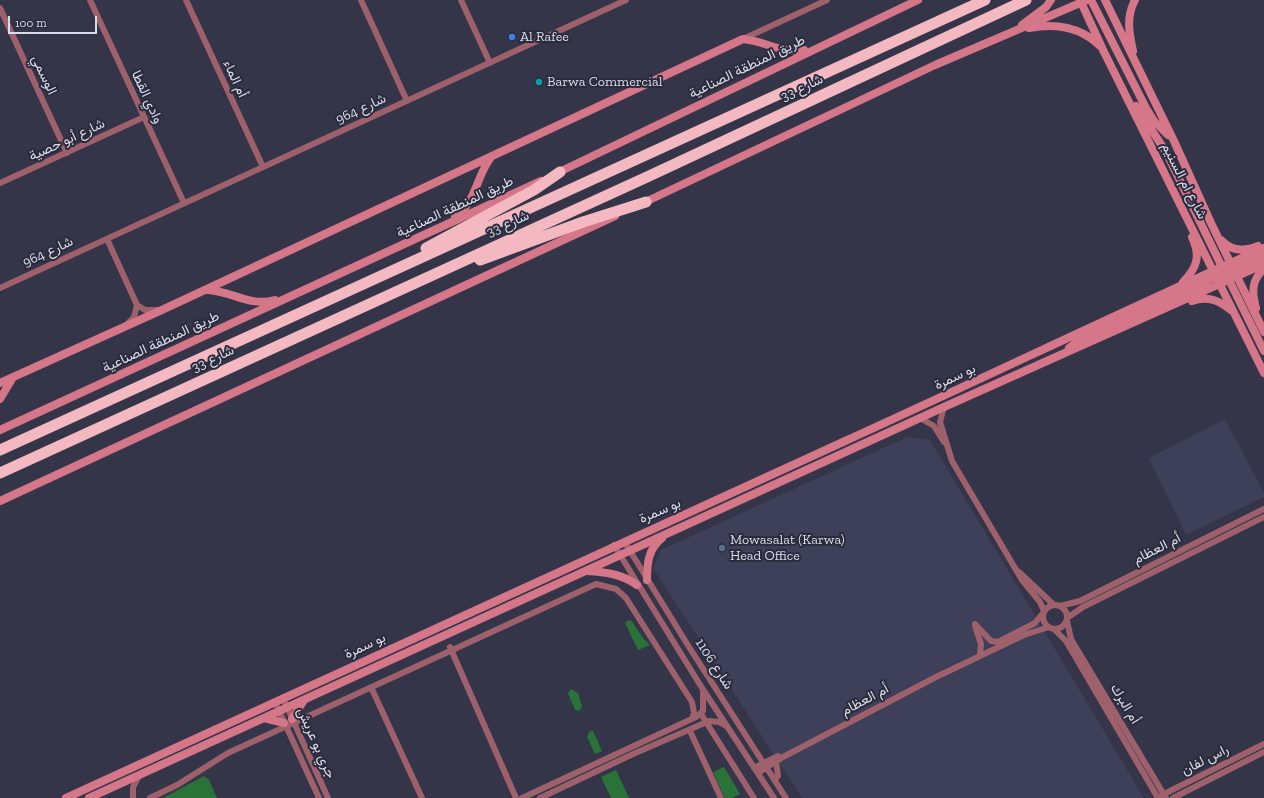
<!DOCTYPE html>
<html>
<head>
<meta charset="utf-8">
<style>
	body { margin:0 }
	#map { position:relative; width:1264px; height:798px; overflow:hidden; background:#353549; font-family:"Zilla Slab",serif }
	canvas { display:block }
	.scale { position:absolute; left:8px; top:16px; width:89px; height:18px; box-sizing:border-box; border:2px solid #dbdce9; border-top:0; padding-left:5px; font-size:12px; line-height:14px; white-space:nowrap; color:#dbdce9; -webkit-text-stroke:3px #2b2b3e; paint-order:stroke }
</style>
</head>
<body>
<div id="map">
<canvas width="1264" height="798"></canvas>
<div class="scale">100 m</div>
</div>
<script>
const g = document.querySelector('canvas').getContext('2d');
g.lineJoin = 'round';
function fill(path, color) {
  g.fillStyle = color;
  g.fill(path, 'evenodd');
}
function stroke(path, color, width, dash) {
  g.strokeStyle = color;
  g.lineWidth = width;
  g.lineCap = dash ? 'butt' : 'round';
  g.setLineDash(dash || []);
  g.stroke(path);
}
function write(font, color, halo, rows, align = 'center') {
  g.font = font + ' "Zilla Slab",Vazirmatn,serif';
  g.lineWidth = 4;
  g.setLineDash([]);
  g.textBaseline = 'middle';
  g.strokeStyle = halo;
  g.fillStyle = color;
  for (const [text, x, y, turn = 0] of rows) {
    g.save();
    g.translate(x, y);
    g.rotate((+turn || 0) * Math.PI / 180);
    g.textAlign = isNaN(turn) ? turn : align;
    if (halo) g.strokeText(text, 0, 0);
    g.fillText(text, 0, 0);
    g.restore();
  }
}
fill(new Path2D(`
	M1225,419L1264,493V497L1186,535L1149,458Z
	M907,437L930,440L1144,798H802L653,568L661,550Z`), '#3e3f58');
fill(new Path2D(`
	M631,620L643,638L650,645L638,650L625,623L627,621Z
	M571,689L578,693L582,707L579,711L575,710L568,693Z
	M590,731H593L602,751L595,754L587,737Z
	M724,767L740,794L732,798H725L713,772Z
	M616,770L629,798H611L601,777Z
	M204,776L209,780L217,798H163Z`), '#297339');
stroke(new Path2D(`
	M90,0L184,203
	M186,0L263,167
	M361,0L407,101
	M461,0L490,63
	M0,8L67,153
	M743,39L827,0
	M0,183L144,117
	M107,239L137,305L145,310H157
	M0,288L626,0
	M127,324L134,317L137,305
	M944,407L940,422L952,461L1022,580L1040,602L1044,611
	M920,418L934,426L944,442
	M624,541L689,647L786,798
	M614,545L702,688L774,798
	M1019,572L1054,605
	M1043 617a12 12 0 1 1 24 0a12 12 0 1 1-24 0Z
	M1060,606L1080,601L1264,509
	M1067,618L1083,607L1264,517
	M1067,621L1071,639L1166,798
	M975,624L991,641L998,642L1035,623L1043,613
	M975,626L981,644L980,655
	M1054,629L1066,641L1158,798
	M450,647L516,798
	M371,687L422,798
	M283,698L328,798
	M275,702L319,798
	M701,714L754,798
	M690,731L721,798
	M754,768L778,756
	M758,773L783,757L936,677L1024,635L1049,627
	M775,779L778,776L776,761
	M1162,795L1264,744
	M133,798V787L139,776
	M150,798L177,785L228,753L596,584L616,589L626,598L692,702L694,713L692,719
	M522,798L696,717L703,711V692
	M540,798L633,754L709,721L719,722L726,726
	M1173,798L1264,752`), '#9e616c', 6);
stroke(new Path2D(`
	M1080,0L1104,52L1264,373
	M1091,0L1146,108L1154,121L1168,135
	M1105,0L1174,141L1211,223L1264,332
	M1022,25L1046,7L1051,0
	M1029,28C1055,23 1081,27 1100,46
	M1133,51C1129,32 1126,17 1135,0
	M1136,106L1166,152L1222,267L1228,272L1237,277
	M555,174L918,0
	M641,204L935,65L1087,0
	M455,217C477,202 476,175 492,156
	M1221,240C1231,251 1244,252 1258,246
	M1229,272L1264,255
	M1225,276L1229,280L1264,351
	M1183,282C1197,268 1201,256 1192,237
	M207,290C233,291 248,307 275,300
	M1192,301C1208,295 1220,301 1232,311
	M1256,308C1252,293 1251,280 1264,269
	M1069,348L1077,342L1221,274
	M0,383L164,309L743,39C765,41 782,54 804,50
	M0,399L12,379
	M0,430L541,181
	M0,501L615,216
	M587,571C605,572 622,574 637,585
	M647,580C647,564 648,549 662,538
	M264,718L284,723
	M292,719L304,700
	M66,798C325,679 584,561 843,442C984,378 1123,311 1264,248
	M89,798L944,407L1264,264`), '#d67789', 8);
stroke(new Path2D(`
	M426,248L534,190L560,172
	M480,260L583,222L646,202
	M0,450L985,0
	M0,473L647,177L1026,0`), '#f4b8c1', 11);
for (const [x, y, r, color] of [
	[512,37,4,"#3f7fe0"],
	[539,82,4,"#0f9aa8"],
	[722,548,4,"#5c6f8a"]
]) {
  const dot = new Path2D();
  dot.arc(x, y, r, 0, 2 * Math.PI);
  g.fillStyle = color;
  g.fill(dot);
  stroke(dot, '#2b2b3e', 1.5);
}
write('14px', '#dbdce9', '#2b2b3e', [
	["Al Rafee",520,37],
	["Barwa Commercial",547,82],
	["Mowasalat (Karwa)",730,540],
	["Head Office",730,556]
], 'left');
write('14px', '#dbdce9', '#2b2b3e', [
	["طريق المنطقة الصناعية",747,67,-26],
	["الوسمي",44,75,65],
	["أم الماء",235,79,65],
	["شارع 33",802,88,-25],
	["وادي القطا",147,97,65],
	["شارع 964",361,109,-25],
	["شارع أبو حصية",67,140,-25],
	["شارع ام السنيم",1184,181,63],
	["طريق المنطقة الصناعية",455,207,-25],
	["شارع 33",508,224,-24],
	["شارع 964",48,252,-25],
	["طريق المنطقة الصناعية",161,342,-25],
	["شارع 33",213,359,-25],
	["بو سمرة",955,377,-25],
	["بو سمرة",660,511,-23],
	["أم العظام",1157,549,-27],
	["بو سمرة",365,646,-25],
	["شارع 1106",714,664,57],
	["أم العظام",865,700,-28],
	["أم البرك",1125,704,59],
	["جري بو عريش",316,743,66],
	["راس لفان",1205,760,-27]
]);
</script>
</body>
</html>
